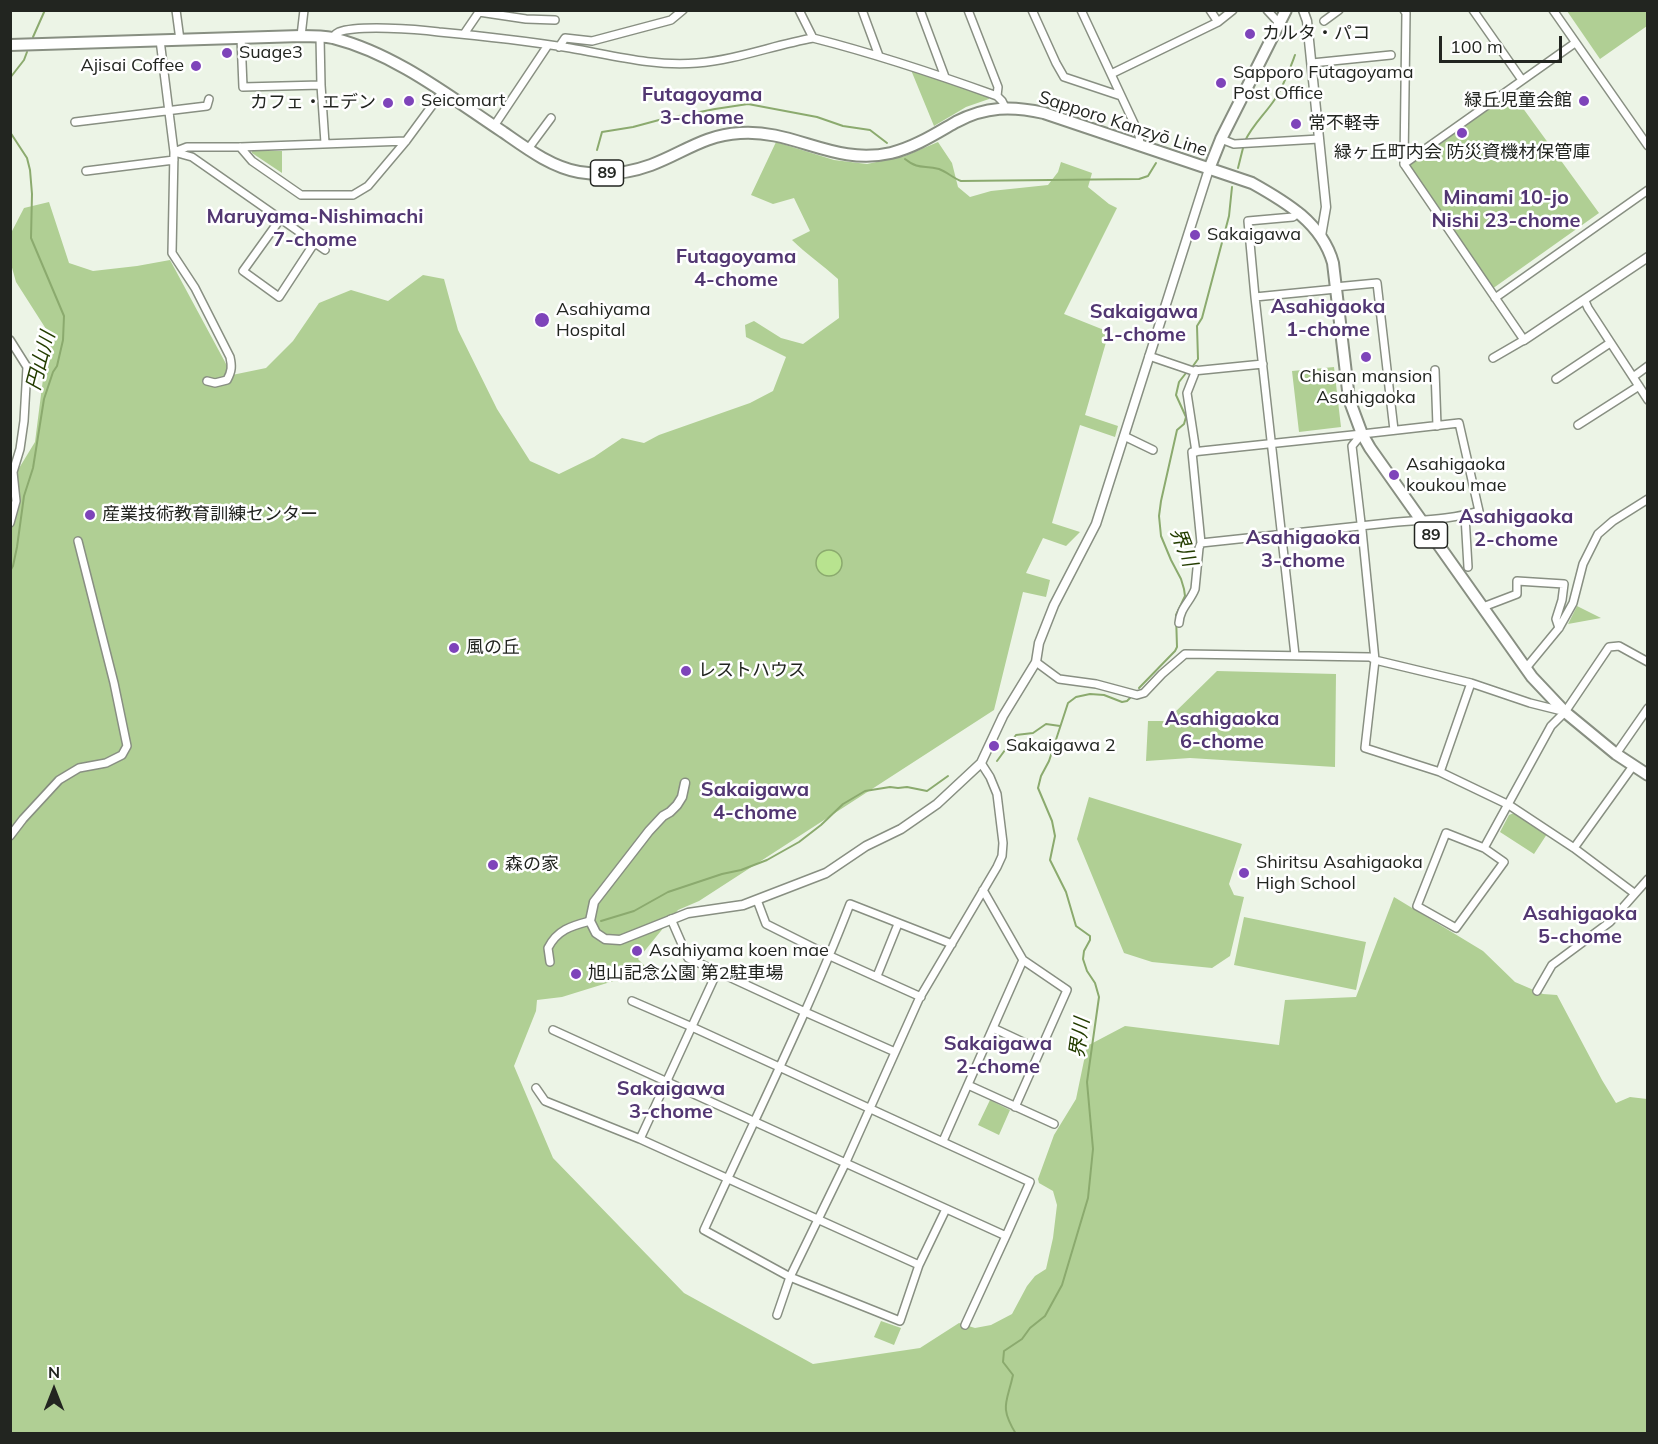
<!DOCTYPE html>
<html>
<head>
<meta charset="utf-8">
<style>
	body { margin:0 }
	#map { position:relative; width:1658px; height:1444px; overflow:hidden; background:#ecf4e6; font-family:Mulish,sans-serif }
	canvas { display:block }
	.frame { position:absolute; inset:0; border:12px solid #222520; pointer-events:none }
	.north { position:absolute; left:24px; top:1360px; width:60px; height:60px; -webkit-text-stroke:4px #fff; paint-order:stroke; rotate:0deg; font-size:16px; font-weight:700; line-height:24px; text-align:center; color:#222520 }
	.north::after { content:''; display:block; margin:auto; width:21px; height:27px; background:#222520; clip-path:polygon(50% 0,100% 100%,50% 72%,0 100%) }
	.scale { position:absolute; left:1439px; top:36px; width:123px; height:27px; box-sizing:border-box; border:3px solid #222520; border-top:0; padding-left:8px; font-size:18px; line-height:21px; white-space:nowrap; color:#222520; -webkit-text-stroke:4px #fff; paint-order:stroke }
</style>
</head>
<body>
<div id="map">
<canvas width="1658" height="1444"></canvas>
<div class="frame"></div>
<div class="north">N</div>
<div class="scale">100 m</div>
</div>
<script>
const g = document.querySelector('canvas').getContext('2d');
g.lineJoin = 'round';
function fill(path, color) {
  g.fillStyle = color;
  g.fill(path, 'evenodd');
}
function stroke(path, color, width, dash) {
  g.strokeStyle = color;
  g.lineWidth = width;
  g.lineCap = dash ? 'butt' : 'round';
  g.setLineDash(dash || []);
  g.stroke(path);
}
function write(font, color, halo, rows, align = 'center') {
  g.font = font + ' Mulish,"Noto Sans JP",sans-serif';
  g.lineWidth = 5;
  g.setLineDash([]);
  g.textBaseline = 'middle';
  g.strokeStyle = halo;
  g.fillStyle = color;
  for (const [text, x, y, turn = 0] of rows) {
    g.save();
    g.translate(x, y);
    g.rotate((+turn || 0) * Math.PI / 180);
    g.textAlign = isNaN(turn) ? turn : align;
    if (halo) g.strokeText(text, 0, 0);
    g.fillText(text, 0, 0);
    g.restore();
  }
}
fill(new Path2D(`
	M1567,11H1647V26L1600,59Z
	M911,70L989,97V99L966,107L934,126Z
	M1509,89L1599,213L1492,289L1407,171L1409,163Z
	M776,142L834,160L867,164L905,156L938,142L952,163L958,187L970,197L991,191L1048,185L1058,172L1061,162L1092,173L1088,187L1109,204L1117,208L1064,314L1109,332L1085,415L1118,426L1115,437L1080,425L1052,523L1080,532L1066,546L1043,538L1026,573L1050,580L1046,597L1023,592L994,710L699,901L678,910L638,959L649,970L562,997L537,1000L536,1011L514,1066L553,1158L684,1293L813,1364L920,1348L959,1323L975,1328L991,1325L1012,1314L1027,1286L1035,1276L1046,1269L1053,1238L1057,1205L1053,1191L1039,1183L1038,1179L1054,1135L1076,1099L1087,1046L1125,1026L1279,1045L1285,1000L1356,997L1394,897L1483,951L1515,982L1543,994L1557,995L1602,1080L1616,1103L1630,1097L1647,1099V1433H11L10,483L35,442L43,379L46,329L16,282L11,264V233L24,208L49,202L69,263L93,271L137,266L170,260L232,375L266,368L293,341L319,303L351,290L388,301L423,275L444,279L458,330L497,409L530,461L559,474L594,457L622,438L644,443L659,435L750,403L773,391L786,357L746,337L745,325L754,321L781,338L803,344L839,318L838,279C823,265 806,254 792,240L810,231L794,198L773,204L751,195Z
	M252,151H282V173L252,153Z
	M1334,367L1341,427L1299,432L1292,371Z
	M1577,606L1601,618L1568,624Z
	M1217,671L1336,674L1335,767L1190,758L1146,761L1148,721H1166Z
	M1089,797L1242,844L1229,884L1234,895L1244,897L1230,956L1212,968L1152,962L1124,953L1077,839Z
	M1514,813L1547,834L1534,854L1500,832L1509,815Z
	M1244,917L1366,942L1356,990L1234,965Z
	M990,1100L1010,1110L999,1135L978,1125Z
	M881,1321L901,1328L894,1345L874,1337Z`), '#b0cf94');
const water = new Path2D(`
	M816 563a13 13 0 1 1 26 0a13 13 0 1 1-26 0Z`);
fill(water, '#b8e38f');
stroke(water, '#8baa6e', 1.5);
stroke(new Path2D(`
	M33,37L45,10
	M10,78L24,60L27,52
	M10,132L27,158L30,170L32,194L31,238L64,316L63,340L57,366L53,372L44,399L33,468L24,496L17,547L13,566L10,571
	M1245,141C1252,126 1263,116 1273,102C1283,88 1289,71 1295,55
	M597,150L602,132L633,127L659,120L715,109L748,104L817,117L843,126L870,130L887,143
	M905,159C919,170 923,165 939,169C947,172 953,178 961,181L1139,179L1148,176L1156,163
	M1238,168L1243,148
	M1193,366L1198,359L1197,326L1202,318L1229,216L1232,187
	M1139,688L1175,651L1177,647L1176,615L1185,596L1184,589L1181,579L1171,560L1161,536L1159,516L1161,501L1177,430L1184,424L1186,417L1176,395L1179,382L1186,373
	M997,761L1016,735L1033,733L1046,724L1060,726
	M601,921L634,911L668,892L722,874L741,870L767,860L799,842L821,825L843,804L865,791L890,787L898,788L907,787L927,791L948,776
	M1016,1434C999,1406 1007,1403 1013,1375L1003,1362L1004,1351L1022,1339L1030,1328L1045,1316L1062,1285L1088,1198L1093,1149L1087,1082L1099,997L1095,983L1087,971L1083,959L1084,951L1090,940V936L1076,926L1066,892L1050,860L1055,836L1052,821L1038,788L1041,776L1049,761L1068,703L1076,697L1090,694L1104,695L1122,702L1127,701L1130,698`), '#8baa6e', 2);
const minor = new Path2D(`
	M176,10L180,40
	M799,10L813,38C876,54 936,74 997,96L1002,101L1005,107
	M862,10L879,56
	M920,10L945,77
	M968,10L998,87L997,96
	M1032,10L1056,63L1064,77L1121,96
	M1081,10L1139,134L1140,146
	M1210,10L1218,22
	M1267,10L1279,23
	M1404,10L1406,13L1404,164L1575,43
	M1473,10L1522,80
	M1553,10L1648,146
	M1324,21L1339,10
	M464,34L479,12L526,19L555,20
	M301,36L304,10
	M320,37L321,85L325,143
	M241,38L243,87L321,85
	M332,38C335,35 335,34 339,32C358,25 416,29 439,32C483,36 527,41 570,48C611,55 655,67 697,63C736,60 774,45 813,38
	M160,40L174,152L172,253L195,288L230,357C232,366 232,371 227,380L215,383L207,381
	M559,47L565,38L592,41L671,20L683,10
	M1312,63L1391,55
	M1111,74L1218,22L1233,10
	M75,122L207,106L209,99
	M494,126L548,45
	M1221,139L1234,144L1319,139
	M240,147L252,161L301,195H353L368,186L406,141L442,92
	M528,149L551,118
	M174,152L187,147H240L406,141
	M174,152L192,157L325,250
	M1404,164L1524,340L1493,358
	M86,171L174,160
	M281,218L243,271L279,297L315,242
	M1335,287L1377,283L1394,430
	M1255,297L1336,289
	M1495,298L1648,190
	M1585,301L1588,308L1648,400
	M10,340L27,367L24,421L20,449L13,472L16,501L10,523
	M1149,356L1193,371L1263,364
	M1196,370L1187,393L1196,452
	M1435,370L1437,426
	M1633,377L1648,366
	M1556,379L1610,343
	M1578,425L1639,386
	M1362,434L1192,452L1201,543C1263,536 1326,530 1388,523C1418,520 1450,520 1479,511L1459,423L1362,434L1352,446L1361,523L1362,530L1375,660L1365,748L1440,772L1509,805L1574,848L1634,893
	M1124,436L1153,450
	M1465,516L1468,567
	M1483,607L1517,594V581L1564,584L1562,600L1556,619L1559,628
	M1179,623C1180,608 1190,602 1195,589L1199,548L1201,543
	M1295,655L1255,297L1248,221L1293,217L1299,212
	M1036,662L1059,679L1096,684L1137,695L1144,693L1162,674L1185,654L1370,657L1375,660L1471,683L1530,703L1562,711
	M1526,668L1559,628L1573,603L1583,564L1598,534L1613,521L1648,499
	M1616,754L1648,708
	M1440,772L1471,683
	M10,836L23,819L59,780L79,768L106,763L122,755L127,746L114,683L78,541
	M1484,848L1504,862L1456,928L1417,906L1446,833L1484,848L1551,726L1565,712L1609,647L1619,646L1648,662
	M1574,848L1633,766
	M757,900L766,924L830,956L921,997
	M671,919L688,958L805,1012L895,1052
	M550,962L548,948C557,930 571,926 590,921
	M877,976L898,924
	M1537,991L1552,965L1610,922L1648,879
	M993,1028L1040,1050
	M553,1030L1006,1236L1030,1182L692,1027L632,1001
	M968,1085L1054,1124
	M536,1088L545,1101L640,1139L919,1265
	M1015,1107L1067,990L1023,960
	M640,1139L717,972
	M943,1141L1023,960L983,890
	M946,1209L919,1265L900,1321L790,1277L704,1230C753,1122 807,1015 850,904L952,944
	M777,1315L790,1277L845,1164L919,999L997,867L1002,856L1003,843L997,794L990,777L981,763
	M965,1325L1006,1236`);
const tertiary = new Path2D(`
	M1303,10L1307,21L1326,207L1321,236
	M1524,340L1648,257
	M685,783L682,797L677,805L670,812L663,816L649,831L594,902L590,921L596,933L605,939L620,940L688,913L743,905L826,873L866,846L901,829L937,804L981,763L1003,716L1036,662L1039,643L1054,605L1096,524L1209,169`);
const primary = new Path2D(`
	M10,45L301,36C312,36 323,36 333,38C396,54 450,97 503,132C526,148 551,167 579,172C603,176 629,173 651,165C683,153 704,135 740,133C794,129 834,166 891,153C915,147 935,134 956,122C986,106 1012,106 1044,113L1252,183C1286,202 1322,223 1333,263L1349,399L1362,434L1370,448L1532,677L1565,712L1616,754L1648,775
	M1209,169L1221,139L1286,10`);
stroke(minor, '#888f82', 10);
stroke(tertiary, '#888f82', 11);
stroke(primary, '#888f82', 14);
stroke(minor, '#fff', 7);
stroke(tertiary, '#fff', 8);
stroke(primary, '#fff', 10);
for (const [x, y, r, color] of [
	[1250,34,6,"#7e44ba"],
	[227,53,6,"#7e44ba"],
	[196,66,6,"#7e44ba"],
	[1221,83,6,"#7e44ba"],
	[409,101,6,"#7e44ba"],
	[1584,101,6,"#7e44ba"],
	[388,103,6,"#7e44ba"],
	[1296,124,6,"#7e44ba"],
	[1462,133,6,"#7e44ba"],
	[1195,235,6,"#7e44ba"],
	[542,320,8,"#7e44ba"],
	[1366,357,6,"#7e44ba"],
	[1394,475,6,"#7e44ba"],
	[90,515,6,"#7e44ba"],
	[454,648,6,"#7e44ba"],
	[686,671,6,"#7e44ba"],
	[994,746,6,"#7e44ba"],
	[493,865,6,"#7e44ba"],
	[1244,873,6,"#7e44ba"],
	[637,951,6,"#7e44ba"],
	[576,974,6,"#7e44ba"]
]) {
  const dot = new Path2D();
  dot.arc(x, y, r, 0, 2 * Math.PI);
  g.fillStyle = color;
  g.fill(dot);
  stroke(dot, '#fff', 2);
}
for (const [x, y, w] of [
	[607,173,33],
	[1431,535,33]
]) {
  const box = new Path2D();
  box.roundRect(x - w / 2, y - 13, w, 26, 4.5);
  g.fillStyle = '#fff';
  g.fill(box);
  stroke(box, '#222520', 1.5);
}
write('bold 16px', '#222520', null, [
	["89",607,173],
	["89",1431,535]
]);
write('18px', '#222520', '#fff', [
	["カルタ・パコ",1262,34],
	["Suage3",239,53],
	["Ajisai Coffee",184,66,"right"],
	["Sapporo Futagoyama",1233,73],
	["Post Office",1233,94],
	["Seicomart",421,101],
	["緑丘児童会館",1572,101,"right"],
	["カフェ・エデン",376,103,"right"],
	["常不軽寺",1308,124],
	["緑ヶ丘町内会 防災資機材保管庫",1462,153,"center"],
	["Sakaigawa",1207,235],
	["Asahiyama",556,310],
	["Hospital",556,331],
	["Chisan mansion",1366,377,"center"],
	["Asahigaoka",1366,398,"center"],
	["Asahigaoka",1406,465],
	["koukou mae",1406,486],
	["産業技術教育訓練センター",102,515],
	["風の丘",466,648],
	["レストハウス",698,671],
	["Sakaigawa 2",1006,746],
	["Shiritsu Asahigaoka",1256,863],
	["High School",1256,884],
	["森の家",505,865],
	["Asahiyama koen mae",649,951],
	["旭山記念公園 第2駐車場",588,974]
], 'left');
write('18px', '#222520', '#fff', [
	["Sapporo Kanzyō Line",1123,124,18]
]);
write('bold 20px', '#523772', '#fff', [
	["Futagoyama",702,95],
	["3-chome",702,118],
	["Minami 10-jo",1506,198],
	["Nishi 23-chome",1506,221],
	["Maruyama-Nishimachi",315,217],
	["7-chome",315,240],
	["Futagoyama",736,257],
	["4-chome",736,280],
	["Asahigaoka",1328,307],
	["1-chome",1328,330],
	["Sakaigawa",1144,312],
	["1-chome",1144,335],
	["Asahigaoka",1516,517],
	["2-chome",1516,540],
	["Asahigaoka",1303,538],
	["3-chome",1303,561],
	["Asahigaoka",1222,719],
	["6-chome",1222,742],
	["Sakaigawa",755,790],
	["4-chome",755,813],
	["Asahigaoka",1580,914],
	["5-chome",1580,937],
	["Sakaigawa",998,1044],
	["2-chome",998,1067],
	["Sakaigawa",671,1089],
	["3-chome",671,1112]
]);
write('italic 20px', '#243d00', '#fff', [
	["円山川",41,361,-75],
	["界川",1183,547,69],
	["界川",1080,1038,-82]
]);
</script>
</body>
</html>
